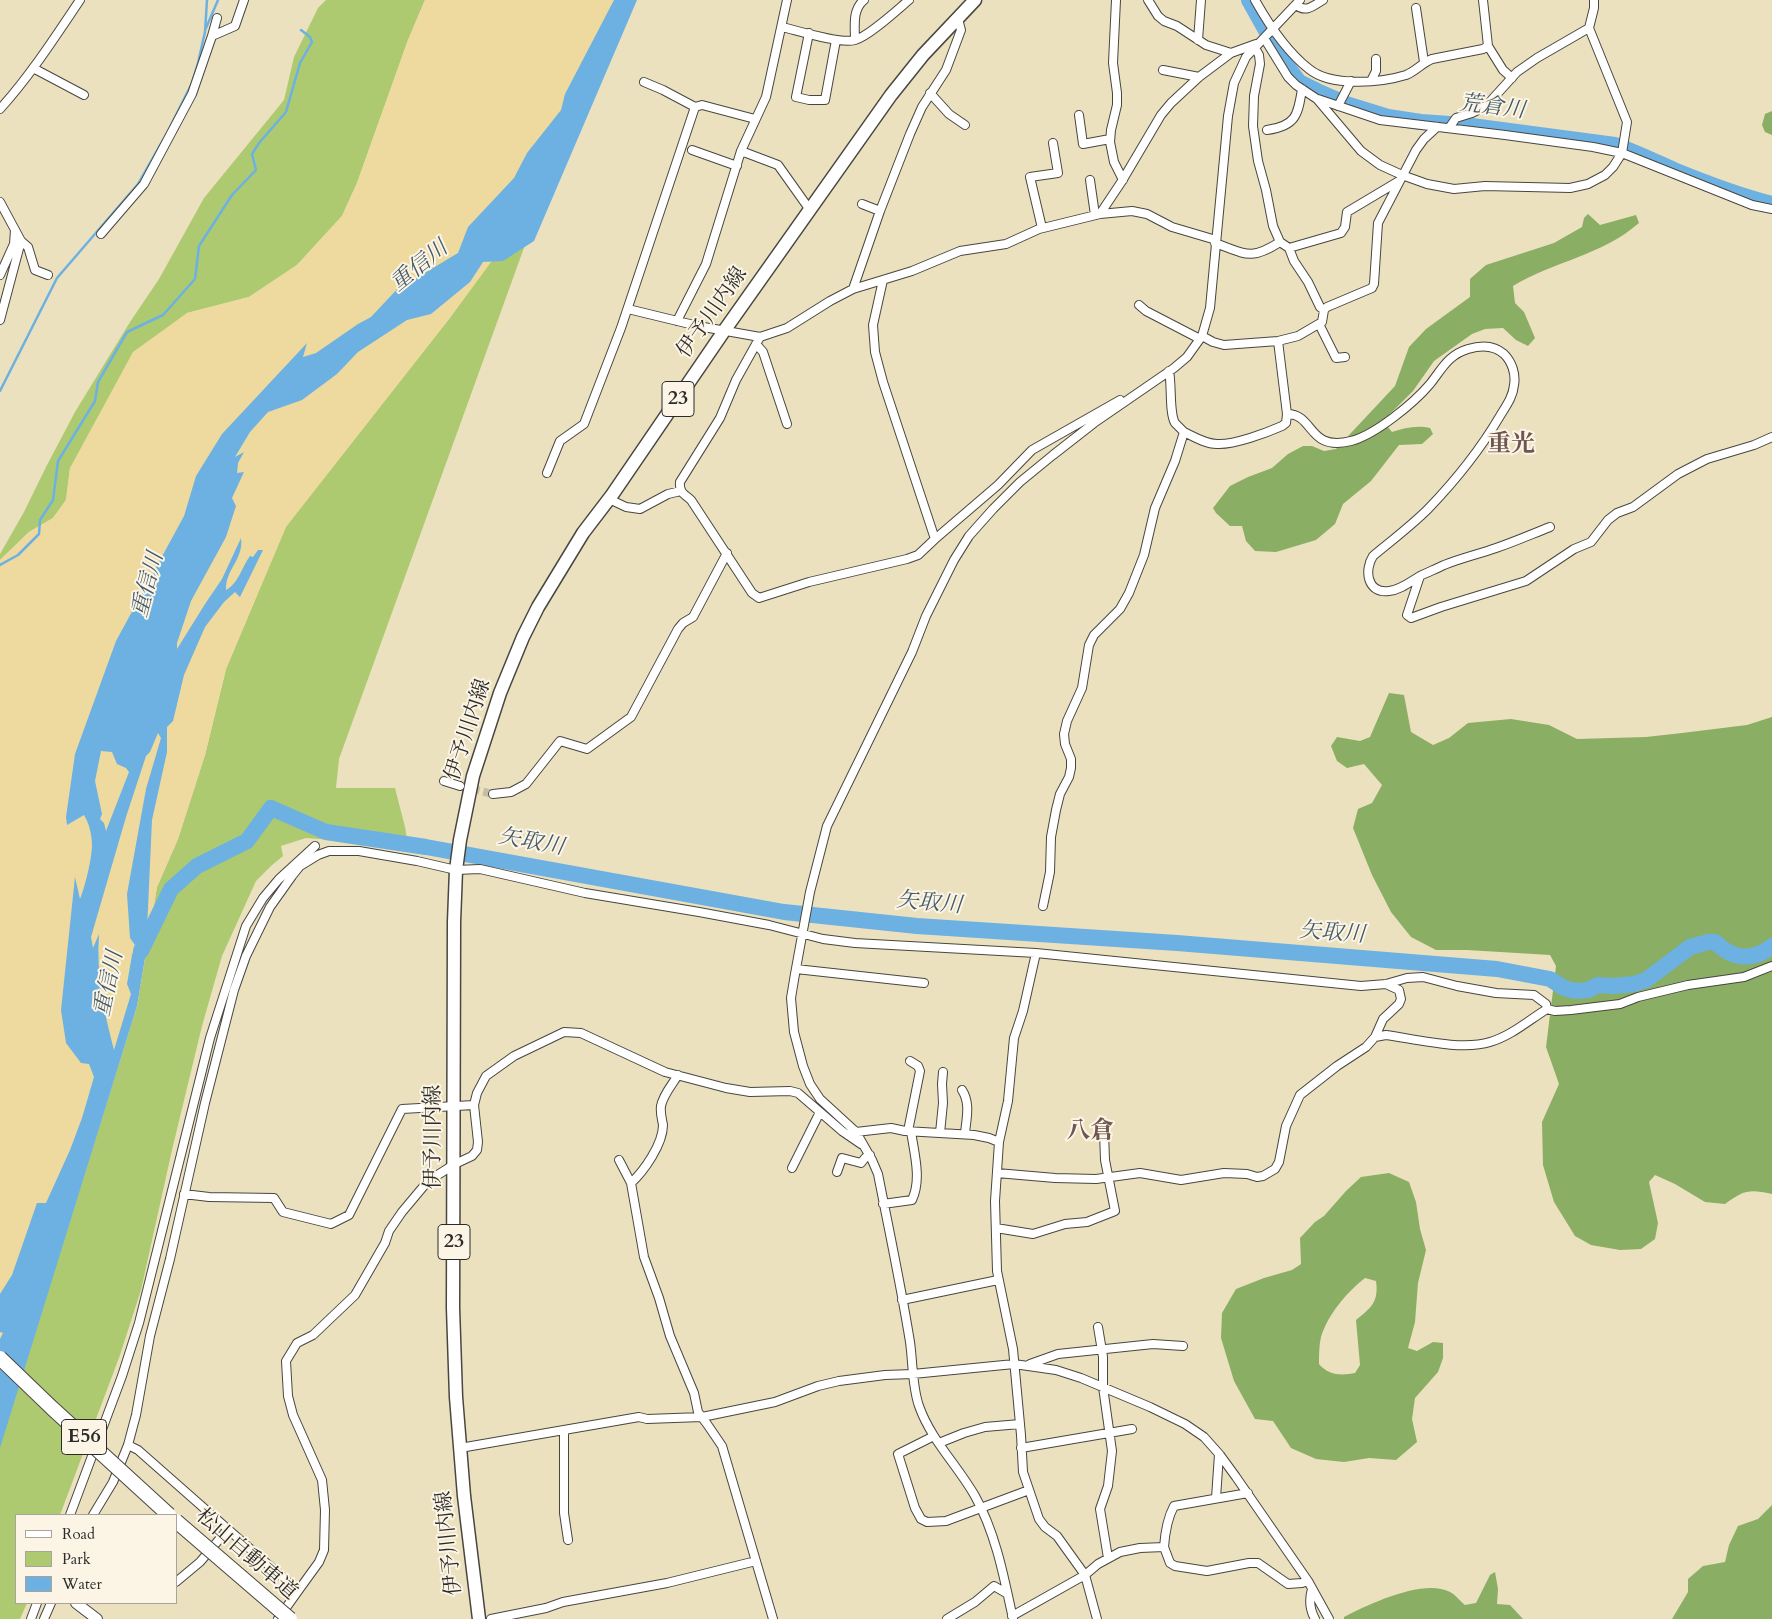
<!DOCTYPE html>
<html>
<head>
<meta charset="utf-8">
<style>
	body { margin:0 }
	#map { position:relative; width:1772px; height:1619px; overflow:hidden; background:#ebe1bf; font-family:Cardo,serif }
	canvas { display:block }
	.legend { position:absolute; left:15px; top:1514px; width:162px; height:90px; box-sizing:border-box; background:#fcf5e5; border:1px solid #a8a49b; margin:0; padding:6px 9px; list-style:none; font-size:15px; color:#2b2b2b }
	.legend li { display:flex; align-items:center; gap:10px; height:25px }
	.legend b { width:25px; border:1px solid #a8a49b }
</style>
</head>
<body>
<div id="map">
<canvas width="1772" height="1619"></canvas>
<ul class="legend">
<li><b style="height:6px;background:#fff"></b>Road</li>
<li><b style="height:14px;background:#aeca71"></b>Park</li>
<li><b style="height:14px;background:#6cb1e2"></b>Water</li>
</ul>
</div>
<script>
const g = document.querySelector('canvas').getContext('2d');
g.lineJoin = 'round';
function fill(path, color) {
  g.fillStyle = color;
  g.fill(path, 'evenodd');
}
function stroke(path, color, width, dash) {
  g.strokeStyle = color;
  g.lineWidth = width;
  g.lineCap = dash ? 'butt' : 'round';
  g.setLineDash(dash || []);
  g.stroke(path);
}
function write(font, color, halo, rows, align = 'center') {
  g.font = font + ' Cardo,"Noto Serif JP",serif';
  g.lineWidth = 4;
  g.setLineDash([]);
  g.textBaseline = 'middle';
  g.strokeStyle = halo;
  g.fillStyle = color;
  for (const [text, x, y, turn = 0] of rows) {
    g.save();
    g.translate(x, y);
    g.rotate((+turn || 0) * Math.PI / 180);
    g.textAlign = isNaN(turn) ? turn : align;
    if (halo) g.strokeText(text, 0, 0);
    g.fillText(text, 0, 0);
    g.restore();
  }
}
fill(new Path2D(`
	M326,0H425L408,40L357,183L342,216L297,265L249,297L187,313L70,468L66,500L53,518L29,532L0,560V554L24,512L46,467L75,412L130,322L159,279L204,198L284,100L294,57L318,8Z
	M546,187L339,759L336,788H395L405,827L409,851L357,842L306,838L281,846L283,856L271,866L256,881L222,956L202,1026L172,1150L141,1290L120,1355L60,1515H16V1603H27L20,1619H0V1444L137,1006L157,887L178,839L205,755L226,669L286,526L449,319Z`), '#aeca71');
fill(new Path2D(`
	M1772,111V135L1765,132L1762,125L1765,114Z
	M1588,214L1600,225L1636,215L1639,223C1601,256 1554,261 1513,286L1515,303L1524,312L1535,338L1528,346L1516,340L1503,328L1485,329L1472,334L1434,361L1413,391L1383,421L1392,432C1404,428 1417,425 1430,428L1433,434L1422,444L1399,445L1371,481L1343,504L1335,524L1316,540L1276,552L1255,551L1246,541L1242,526H1230L1216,513L1213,508L1230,486L1248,477L1272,468L1288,454L1303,446H1312L1324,451L1336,449L1395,386L1409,347L1426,329L1470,297V279L1486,265L1554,243L1582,227L1584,218Z
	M1389,693L1404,695L1411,732L1433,745L1449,738L1468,723L1511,719L1549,725L1577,739L1646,737L1682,733L1747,725L1772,717V1194C1749,1189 1744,1190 1725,1204L1705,1202L1675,1184L1655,1175L1649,1182L1658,1223L1655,1239L1641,1249L1620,1250L1591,1245L1575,1236L1554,1202L1543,1165L1542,1122L1559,1084L1546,1047L1556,966L1550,955L1467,950H1436L1411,937L1391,912L1372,875L1353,828L1358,809L1372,803L1382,785L1364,764L1347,768L1337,761L1331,746L1337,737L1360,741L1370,737Z
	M1389,1173L1409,1182L1416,1202L1420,1229L1426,1250L1418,1283L1415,1322L1408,1348L1417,1351L1433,1342L1443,1343V1358L1438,1372L1415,1398L1412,1419L1417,1442L1396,1460L1369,1458L1344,1462L1316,1459L1291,1448L1273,1421L1255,1419L1234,1381L1221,1338L1222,1313L1236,1289L1264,1278L1292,1270L1301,1264L1300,1238L1315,1222L1324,1216L1346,1191L1361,1177ZM1365,1278L1376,1281C1379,1302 1371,1308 1356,1320L1360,1365L1355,1373C1341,1376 1328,1375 1319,1364C1319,1355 1319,1345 1321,1337C1328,1314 1347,1292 1365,1278Z
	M1772,1505V1619H1672L1688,1592V1579L1703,1566L1725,1562L1729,1545L1738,1526L1758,1519Z
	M1495,1572L1498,1589L1497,1604L1510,1605L1523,1619H1344V1617C1369,1604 1424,1578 1450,1592C1456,1595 1460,1601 1465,1605L1476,1603L1490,1575Z`), '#8aae63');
fill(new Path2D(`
	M425,0H628L546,187L449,319L286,527L226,669L205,755L178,839L157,887L137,1006L0,1444V560L29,532L53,518L66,500L70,468L133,352L187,313L249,297L297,265L342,216L357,183L408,40Z`), '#eeda9e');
fill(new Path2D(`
	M614,0H637L534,241L503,261L483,262L470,282L431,314L407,320L358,352L337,374L302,400L268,412L250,432L235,457L244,452L238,463L237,473L244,472L232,498L236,506L226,537L191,601L177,643V649L205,604L222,579L241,538C244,559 225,570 226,590C238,584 242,567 250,556L253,557L258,550H263L240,597L235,592L224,602L205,627L184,675L173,721L167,727V752L152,820L146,952L137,1006L0,1448V1339L3,1333L0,1332V1294L12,1275L37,1203H46L70,1150L82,1118L94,1077L89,1064L81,1063L66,1043L61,1010L75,877L80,899C85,887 92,858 92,845C92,835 89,823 84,815L67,825L66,817L75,754L116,641L184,516L196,476L222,434L307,343L303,357L316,353L358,324L371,317L401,285L418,277L458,253L468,227L514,178L527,153L561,110L565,94ZM158,733L161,738L146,789L127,894L130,938L135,945L132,955L127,984L131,994L114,1050C104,1012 96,974 99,934L93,948L91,937L126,817L146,756L150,752ZM101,751L112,752L117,764L126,768L129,772L106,831L104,823L100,819L102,814L95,781Z`), '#6cb1e2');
stroke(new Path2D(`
	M206,28L218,0
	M0,391L57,278L138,184L167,133L192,83L198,63L205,32L207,0
	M0,565L18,555L39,534L40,520L53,500L58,461L95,401L98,382L127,332L163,315L195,279L199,246L232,195L256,170L252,154L259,143L286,112L300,63L312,42L310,37L301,30`), '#6cb1e2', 2.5);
stroke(new Path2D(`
	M1249,0L1282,59L1299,82L1317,91L1349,105L1388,117L1421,122L1464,125L1615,145C1636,152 1656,162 1676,171C1708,184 1739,196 1772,204
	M141,951L171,889L197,866L247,841L271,808L326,832L426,847L784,912L917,926L1177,943L1497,969L1550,979L1564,988L1576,991L1588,990L1598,985L1613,986L1634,984L1646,980L1690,947L1708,942H1715C1732,959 1752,962 1772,946`), '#6cb1e2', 16);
stroke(new Path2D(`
	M460,786L493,794`), '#c5bda1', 8, [8, 4]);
const minor = new Path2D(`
	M1116,0L1113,63L1117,93V105L1111,130L1110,142L1114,162L1123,180
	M1148,0L1158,16L1164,21L1177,26L1206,45L1231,53
	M1255,0C1269,25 1286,51 1309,69C1331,87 1380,83 1406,75C1416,71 1422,63 1432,59L1483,49L1488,46
	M1483,0L1488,46L1503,70L1512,78
	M1296,5C1306,13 1313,6 1323,0
	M1416,8L1424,62
	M782,27C799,31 839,44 855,40C869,36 897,10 909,0
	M809,33L796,97L809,100H825L836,40
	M212,36L217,18
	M1264,38L1288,77L1296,85L1317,99L1361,151L1380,165L1402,175L1427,184L1454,189L1485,186L1570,188L1588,184L1605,175L1613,167L1622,153L1627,122L1589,28L1594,8V0
	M855,40C855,26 852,10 864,0
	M1198,40L1201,0
	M1255,48L1259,55L1260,64L1254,96L1253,126L1258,161L1266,190L1273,226L1280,242L1289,248L1294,261L1308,282L1320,307L1324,310
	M33,68L84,95
	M1163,70L1199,77
	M1371,81L1376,71V59
	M930,93L949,114L965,125
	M1318,99L1380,120L1505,135L1593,147L1622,153L1752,205L1772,209
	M1338,106L1351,81
	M695,107L702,105L755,119
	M0,109C30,76 55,37 80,0
	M1079,115L1083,144L1110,139
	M1449,128L1456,118L1472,113L1487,105L1517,72L1537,58L1589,28
	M1267,130C1296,126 1298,115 1302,89
	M692,150L737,166
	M741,151L778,165L810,210
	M1090,180L1095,215
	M0,202L21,241L28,247L35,270L48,275
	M862,204L880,211
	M1100,214L1122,181L1161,115L1171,103L1199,77L1231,53L1256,44
	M1042,228L1030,177L1058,173L1053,143
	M101,234L144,184L192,94L212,36L235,26L244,0
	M1215,243C1246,254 1250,261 1280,242
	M1289,248L1341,233L1345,227L1347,212L1399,181
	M0,275L14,244L15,230
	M853,289L880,211L910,134L922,107L946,70L961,30L958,19
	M1139,305L1146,311L1200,339
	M628,309L698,326L760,337L787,328L830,301L853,289L912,271L960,251L1006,244L1039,229L1100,214L1132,211L1147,214L1172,227L1216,240
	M0,320L21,241
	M677,321L706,264L741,151L766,97L787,0
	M1319,324L1336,358L1345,357
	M1202,336L1213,342L1224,345L1278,341L1298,336L1322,322L1324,310L1327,307L1372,288L1374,284L1378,223L1416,150L1424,139L1437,127
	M760,337L736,380L720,418L680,482C679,492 684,494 691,500L752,593L759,598L809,582L907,559L918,555L935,539L883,382L875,352L873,325L883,280
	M1278,341L1287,414C1315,414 1307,452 1351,441C1375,435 1414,403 1430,384C1442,369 1448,355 1468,349C1481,345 1494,345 1504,354C1512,362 1516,374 1514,385C1513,397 1506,406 1500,416C1480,450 1455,481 1428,509C1411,526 1391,541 1373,556C1364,570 1367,594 1389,591C1400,590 1410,582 1420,576C1428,572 1436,569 1444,565C1461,558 1479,554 1496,548C1514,542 1532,534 1550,527
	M756,344L763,352L787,424
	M1169,371C1172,384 1169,413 1175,423C1178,426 1181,429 1184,432
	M547,473L560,441L584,424L621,328L695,107L663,90L644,82
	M609,499L626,507L640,509L668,494L681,491
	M935,539L998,485L1032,450L1120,400
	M1420,576L1407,615L1411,618L1441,607L1526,581L1574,549L1591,542L1608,520L1617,513L1633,507L1678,474L1707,459L1754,445L1772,437
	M444,781L460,786
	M493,794L511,792L526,784L560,741L587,749L631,717L678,629L683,623L693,617L727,553
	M1043,906L1050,872L1051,837L1056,810L1060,794L1069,777L1071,768V759L1065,744L1064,734L1067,721L1082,688L1089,645L1094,635L1120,609L1129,593L1144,555L1155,508L1175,461L1184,432C1194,437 1206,444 1217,444C1234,445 1266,433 1282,426L1286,423L1287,414
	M1036,953L1023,1011L1014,1038L1008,1101L999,1142L995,1201L997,1271L1013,1349L1021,1435L1023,1472L1039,1519L1045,1527L1057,1536L1085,1575L1097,1619
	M796,969L924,983
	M1547,1009L1555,1011L1571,1010L1620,1004L1638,997L1688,985L1744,977L1772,966
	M1375,1037L1383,1019L1399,1004L1401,999L1399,990L1386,984
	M678,1075C672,1085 663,1095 661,1106C660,1113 662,1119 663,1125C663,1144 644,1171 631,1183L644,1257L659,1298L670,1336L694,1393L698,1412L707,1424L722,1446L773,1619
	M962,1090C971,1104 966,1119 965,1134
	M908,1131L920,1071L918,1066L910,1061
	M856,1132L891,1128L905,1131L974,1135L989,1138L999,1142
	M940,1133L943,1103L942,1084L943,1072
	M619,1160L631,1183
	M792,1168L820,1112
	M837,1172L842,1158L861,1163L865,1158L870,1155
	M184,1194L209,1197L274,1198L283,1212L331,1224L349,1215L402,1109L474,1105L477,1093L486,1076L514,1056L564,1032L581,1033L665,1072L726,1088L750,1092L790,1091L798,1093L842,1131L861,1144
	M883,1204L912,1200C922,1179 914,1153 911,1131
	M996,1228L1033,1234L1065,1224L1087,1222L1115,1211L1105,1160L1104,1132
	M902,1300L998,1280
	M1098,1327L1103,1357V1387L1112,1451L1108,1486L1100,1509L1108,1558
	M1030,1364L1058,1354L1153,1344L1183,1346
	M564,1430V1513L568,1540
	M934,1436L898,1454L915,1508L921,1519L927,1522L946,1521L1029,1490
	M939,1443L964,1433L985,1427L1020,1424
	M128,1445L138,1450L298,1591L278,1619
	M460,1448L639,1417L647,1419L702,1417L775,1402L818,1386L839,1381L885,1375L913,1374L1014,1364L1056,1370L1081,1378L1150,1407L1185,1424L1204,1437L1220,1455L1236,1477L1308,1581L1329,1619
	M1021,1448L1132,1429
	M1216,1498L1219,1454
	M70,1515L122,1376L139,1323L210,1038L246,926L263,898L279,879L315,846
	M93,1515L113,1482L128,1445L136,1415L150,1336L170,1259L205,1103L234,990L246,956L270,907L292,876L300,866L318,855L329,851H359L417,861L456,870L480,869L585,893L699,912L769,925L823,939L855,943L1036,953L1361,986L1386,984L1407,978L1423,977L1457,986L1496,993L1534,995L1546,1004L1547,1009C1529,1020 1511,1036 1490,1042C1462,1051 1415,1039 1386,1035L1375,1037L1366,1047L1337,1066L1300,1095L1286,1126L1279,1162L1275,1169L1263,1176L1257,1177L1247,1174L1224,1173L1181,1180L1140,1173L1096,1179L1055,1178L997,1173
	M1164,1547C1165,1533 1167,1519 1174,1506L1248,1493
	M176,1582L200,1562L228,1529
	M1312,1589C1309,1599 1310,1610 1315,1619
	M298,1591L319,1562L324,1550L325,1510L322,1480L293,1415L288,1396L286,1361L297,1343L313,1335L355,1295L385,1243L389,1231L402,1212L428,1181L455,1164L472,1156L477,1150L478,1142L474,1105
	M1012,1616L1085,1575L1098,1564L1120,1552L1140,1548L1164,1547L1170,1563L1175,1566L1207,1571L1249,1563H1258L1288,1584L1302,1583L1308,1581
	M31,1619L37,1603
	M44,1619L51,1603
	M491,1619L546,1608L563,1602L667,1583L756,1561
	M947,1619L975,1602L994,1586L1006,1593
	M1013,1619C1004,1577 996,1534 975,1496C958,1466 931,1440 919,1406C912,1386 913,1363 910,1342C901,1286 889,1230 878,1174L872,1160L856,1132L820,1099L810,1084L803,1066L794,1032L791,998L795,974L810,892L827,826L912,652L926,616L954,560L969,536L993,509L1020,482L1053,455L1094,423L1174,368L1187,357L1202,336L1210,308L1228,116L1234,83L1246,57L1300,0`);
const tertiary = new Path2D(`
	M76,1603L97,1619`);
const primary = new Path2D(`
	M479,1619L464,1496L456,1397L453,1308L454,922L456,870L460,840L473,776L500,693L523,637L538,607L583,533L612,495L724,331L891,95L923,55L975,0`);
stroke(minor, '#484641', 10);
stroke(tertiary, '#484641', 12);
stroke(primary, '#484641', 15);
stroke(minor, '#fff', 8);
stroke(tertiary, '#fff', 10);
stroke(primary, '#fff', 12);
const motorwayBridge = new Path2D(`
	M0,1358L52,1408L169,1515
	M176,1521L290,1619`);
stroke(motorwayBridge, '#484641', 16, []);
stroke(motorwayBridge, '#fff', 14);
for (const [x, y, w] of [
	[678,399,32],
	[454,1242,32],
	[84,1437,45]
]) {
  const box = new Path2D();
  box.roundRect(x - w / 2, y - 17.5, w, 35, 4);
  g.fillStyle = '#fcf5e5';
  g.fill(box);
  stroke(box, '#2b2b2b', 1);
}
write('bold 20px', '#2b2b2b', null, [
	["23",678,399],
	["23",454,1242],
	["E56",84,1437]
]);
write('21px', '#2b2b2b', '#fcf5e5', [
	["伊予川内線",713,313,-55],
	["伊予川内線",469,730,-72],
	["伊予川内線",434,1137,-90],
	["伊予川内線",450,1543,-96],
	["松山自動車道",246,1555,41]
]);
write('italic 22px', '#425a6b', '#fcf5e5', [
	["荒倉川",1492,108,7],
	["重信川",420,267,-39],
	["重信川",149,585,-75],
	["矢取川",531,843,10],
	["矢取川",929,904,5],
	["矢取川",1332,934,4],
	["重信川",110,984,-78]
]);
write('bold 24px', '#6e5653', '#fcf5e5', [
	["重光",1511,445],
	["八倉",1090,1132]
]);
</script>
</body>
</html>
